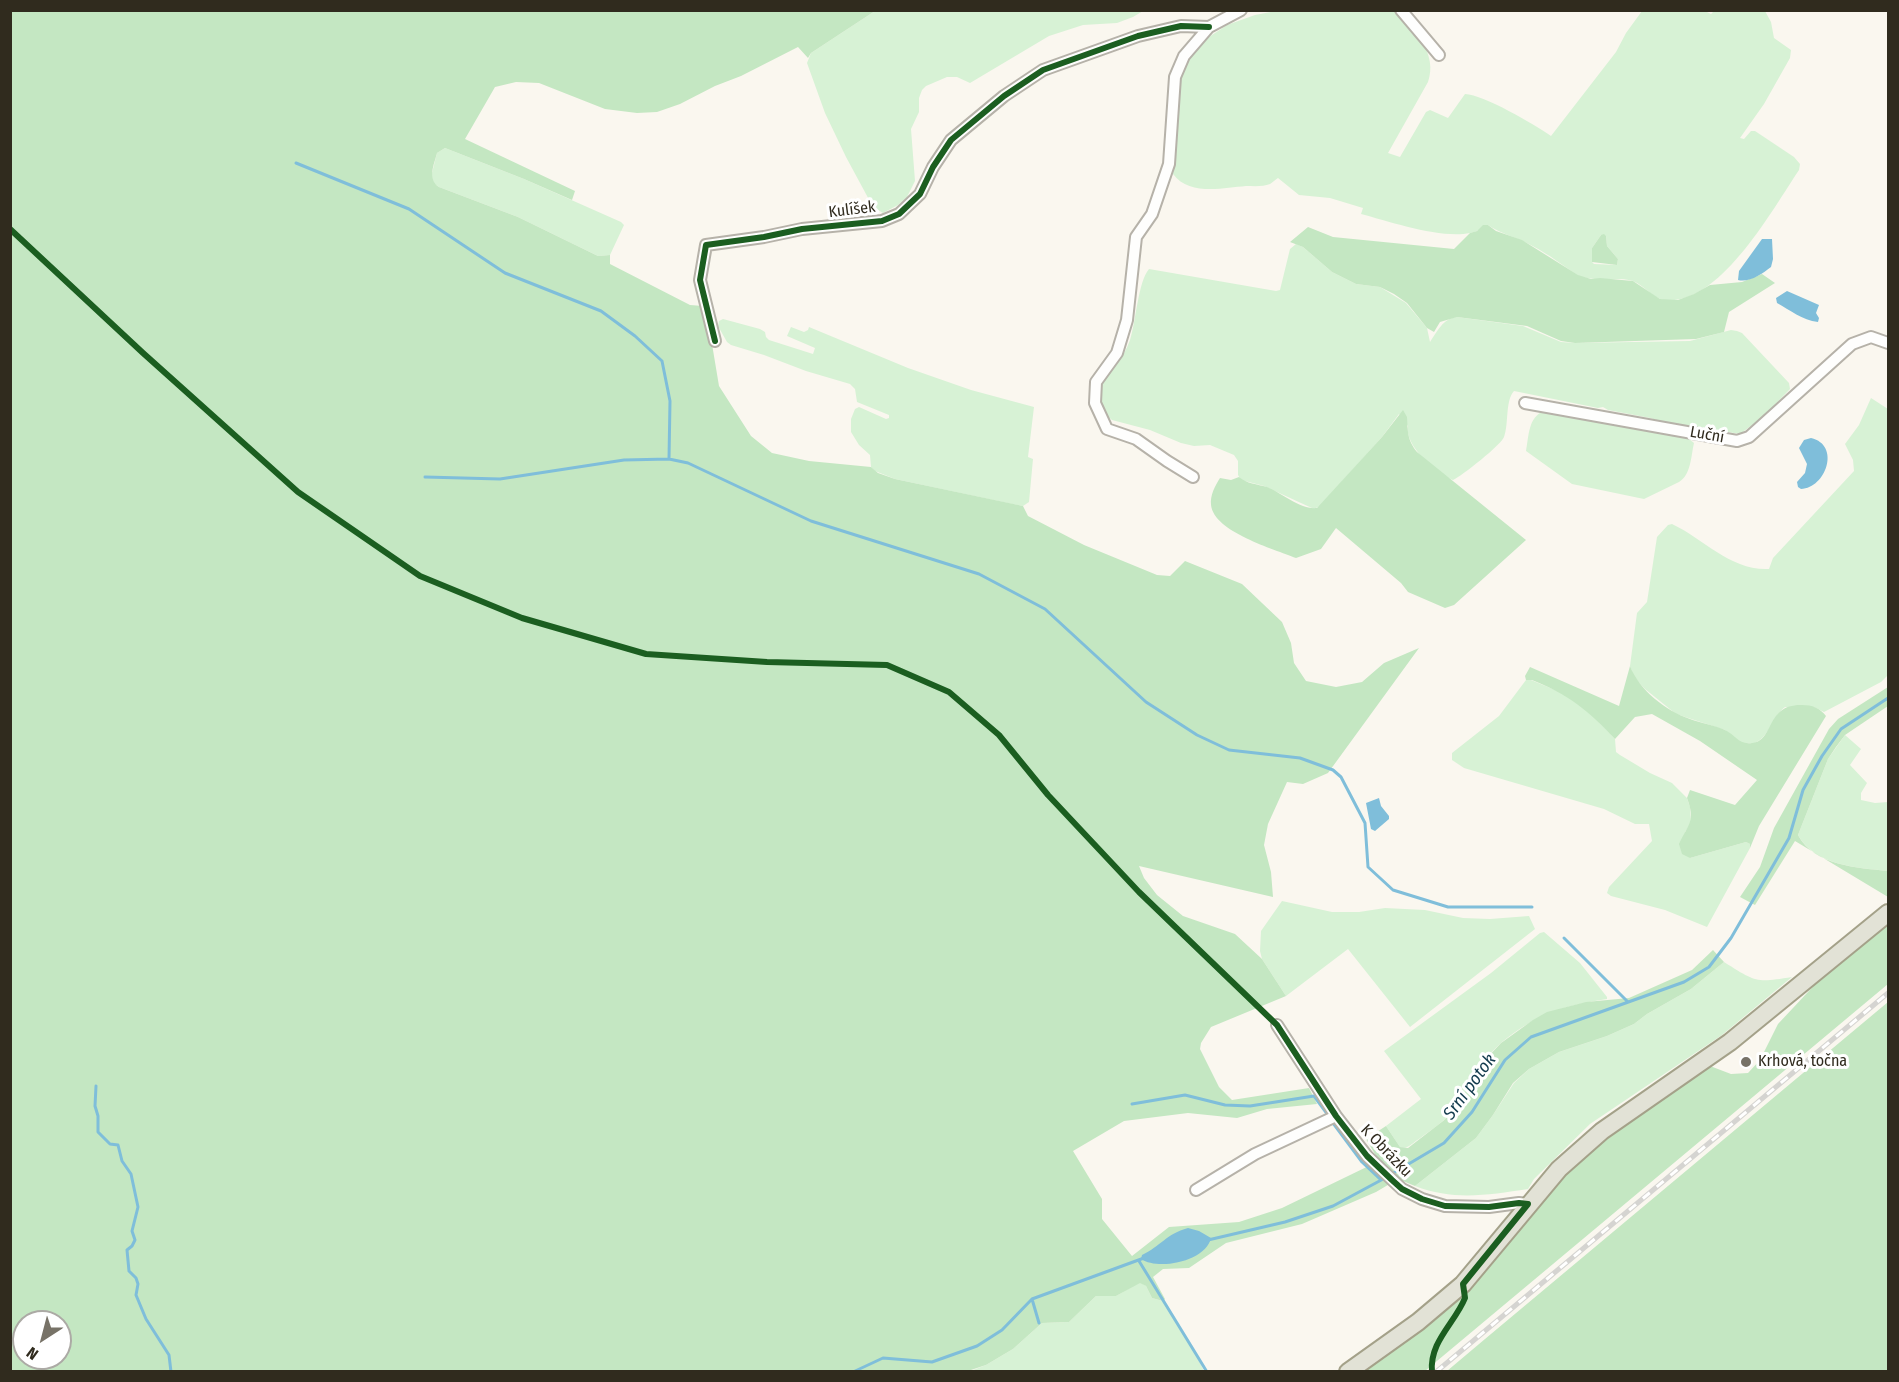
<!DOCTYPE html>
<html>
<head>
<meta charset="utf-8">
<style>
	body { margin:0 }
	#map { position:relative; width:1899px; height:1382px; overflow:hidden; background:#faf7ef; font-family:"Fira Sans Condensed",sans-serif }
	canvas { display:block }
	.frame { position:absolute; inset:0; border:12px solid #302b1e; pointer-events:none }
	.north { position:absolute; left:12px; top:1310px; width:60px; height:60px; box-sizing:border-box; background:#fff; border:2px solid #acaaa5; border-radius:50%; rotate:216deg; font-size:16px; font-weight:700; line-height:24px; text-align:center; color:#302b1e }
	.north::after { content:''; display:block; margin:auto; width:21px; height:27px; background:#777267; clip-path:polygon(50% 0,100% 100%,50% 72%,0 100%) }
</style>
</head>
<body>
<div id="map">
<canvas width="1899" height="1382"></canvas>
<div class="frame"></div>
<div class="north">N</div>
</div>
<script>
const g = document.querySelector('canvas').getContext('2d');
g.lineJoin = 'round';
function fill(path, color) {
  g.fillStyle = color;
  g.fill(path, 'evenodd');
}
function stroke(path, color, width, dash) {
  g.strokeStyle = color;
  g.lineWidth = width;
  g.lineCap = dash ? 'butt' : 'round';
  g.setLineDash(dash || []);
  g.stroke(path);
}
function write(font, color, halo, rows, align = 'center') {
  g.font = font + ' "Fira Sans Condensed",sans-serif';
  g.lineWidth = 6;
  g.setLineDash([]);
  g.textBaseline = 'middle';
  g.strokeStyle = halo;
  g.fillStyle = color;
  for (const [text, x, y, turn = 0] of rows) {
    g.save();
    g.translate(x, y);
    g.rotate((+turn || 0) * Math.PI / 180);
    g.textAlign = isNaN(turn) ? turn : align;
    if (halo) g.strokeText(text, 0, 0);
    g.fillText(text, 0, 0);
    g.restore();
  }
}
fill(new Path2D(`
	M1281,10L1399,11C1415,31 1438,54 1428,82L1388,153L1400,157L1426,112L1430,110L1448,118L1465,94C1484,95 1534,124 1551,136L1616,52L1626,33L1642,11L1703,10L1711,14L1714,11H1765L1771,22L1774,38L1791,50L1790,58L1764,104L1740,138L1744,139L1751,131H1755L1794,157L1800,164L1799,170C1772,210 1719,307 1664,300C1652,298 1644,285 1633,281C1618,277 1602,281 1587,278C1579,277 1574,273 1567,268C1553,258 1537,247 1520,240C1509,235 1498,232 1488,225C1482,228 1477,232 1470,233C1441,239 1391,222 1361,214L1363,208L1330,198L1299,195L1278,178C1275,180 1273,182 1270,184C1263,187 1253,186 1246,186C1223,188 1189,196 1173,174L1177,135L1179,81L1188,59L1203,41L1227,25L1255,15ZM1601,235L1606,236L1607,246L1618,259L1617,265L1594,264L1592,262V248Z
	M875,11H1143L1133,17L1117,23L1083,25L1049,36L970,83L957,77H947L926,86L922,90L919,98V112L911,129L915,181L907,197L898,205L883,213L873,207L846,157L825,113L807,63L811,53Z
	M445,148L524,179L621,222L624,225L610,255L598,256L518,217L439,187L433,183L431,177L437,153Z
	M1296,244L1303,247L1332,272L1356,284L1380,287L1406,303L1427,328L1430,342C1437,332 1443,318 1457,317L1523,326L1561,342L1575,343L1690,341L1731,330L1737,331L1742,333L1789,383L1790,389L1763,417L1740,434L1660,421L1650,418L1608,410L1603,407L1598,408L1514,391C1505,401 1509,424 1504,437C1502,444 1462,476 1453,480C1436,474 1404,445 1408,426L1399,414L1382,437L1320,506L1314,509L1264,486L1241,480L1238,475V461L1234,455L1210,445L1194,446L1181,443L1150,430L1112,420C1100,410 1100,402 1099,387C1110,372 1124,358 1130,340C1136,322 1138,282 1149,269L1276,291L1280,290L1290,249Z
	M723,319L760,329L765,332L766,337L769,340L813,354L815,348L787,336L791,327L804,332L808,330L809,327L908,368L971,390L1034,407L1028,457L1033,459L1029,502L1023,506L1012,504L895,479L875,471L871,467L870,455L859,445L851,432V419L855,409L859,407L886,419L889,418V415L857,402L855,389L850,384L806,371L764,355L731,345L727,342L718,326L719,321Z
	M1871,398L1888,409V675L1881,682L1824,712L1814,707H1785C1772,717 1770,736 1755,743H1740L1725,730L1676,714L1645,689L1634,677L1630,666L1637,613L1647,602L1657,537L1668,525L1672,524C1704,539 1731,571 1769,569L1773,558L1854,471L1853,460L1845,444L1859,425Z
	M1544,411L1689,439L1694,443C1691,456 1691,475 1679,482L1644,499L1572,484L1526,451C1529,436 1528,417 1544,411Z
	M1526,680H1531L1565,694L1593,715L1615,739L1616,752L1620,755L1650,773L1672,783L1687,798L1690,807L1691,823L1685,832L1690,858L1746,842L1750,844V848L1707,927L1665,910L1611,896L1607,893L1609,887L1652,841L1649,824H1635L1604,809L1464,768L1452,760V753L1499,716Z
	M1845,735L1861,749L1850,765L1867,783L1861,793V800L1875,803L1888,802V871C1859,868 1815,866 1798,835L1828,759Z
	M1282,901L1332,912H1359L1385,908L1425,910L1463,918L1490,919L1529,916L1535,929L1410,1027L1348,949L1286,996L1262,959L1260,951L1261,931Z
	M1544,932L1580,963L1607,997V999C1565,1005 1535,1015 1502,1042C1480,1061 1471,1087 1454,1109C1445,1121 1431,1130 1419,1139C1412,1143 1408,1150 1400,1147L1386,1126L1421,1099L1384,1051L1491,973L1540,933Z
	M1724,962C1756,982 1755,983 1792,977L1722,1035L1590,1124L1534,1179L1528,1189C1488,1195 1454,1201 1415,1186L1476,1138L1493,1115L1514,1083L1529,1069L1559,1052L1607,1036L1634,1024L1647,1014L1691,989Z
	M1140,1282L1146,1286L1152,1298L1163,1301L1195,1353L1204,1371L968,1372L986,1365L1013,1349L1042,1323L1069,1322L1096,1296H1116Z`), '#d7f2d5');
fill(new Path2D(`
	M10,11H875L811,53L808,58L798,47L741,76L715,86L680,104L657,112L637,113L605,109L539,83L516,82L495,87L465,139L575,191L572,200L524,179L445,148L437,153C434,165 427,179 439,187L518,217L598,256L610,255V264L690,305L703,306L710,332L719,386L751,436L772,453L809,461L871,467L878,473L895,479L1023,506L1028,516L1084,545L1157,575L1170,576L1185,561L1242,584L1282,622L1291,643L1294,663L1306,681L1336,687L1362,682L1384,663L1419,648L1328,773L1303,784L1287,782L1268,824L1264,845L1271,872L1273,897L1139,866L1144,878L1157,895L1183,916L1235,934L1262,959L1286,996L1211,1027L1201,1043L1200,1049L1219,1087L1232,1100L1309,1088L1317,1104L1267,1109L1237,1118L1188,1113L1124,1121L1073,1151L1102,1199V1219L1132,1256L1169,1227L1239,1222L1282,1208L1379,1161L1366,1139L1386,1126L1400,1147L1408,1148L1443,1121L1454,1110L1483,1062L1501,1043L1533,1020L1547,1012L1586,1002L1629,998L1692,970L1713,950L1724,962L1691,989L1647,1014L1634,1024L1607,1036L1559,1052L1529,1069L1513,1083L1493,1115L1476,1138L1415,1186L1398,1179L1376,1192L1302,1224L1226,1243L1189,1268L1163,1269L1153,1277L1165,1299L1163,1301L1152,1298L1146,1286L1140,1283L1116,1296H1096L1069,1322L1042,1323L1013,1349L986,1365L968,1371H11ZM24,1322H60V1358H24Z
	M1483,225H1488L1496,231L1522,240L1578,275L1591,279L1600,278L1633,281L1660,299L1678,300L1694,294L1710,285L1742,282L1762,274L1775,283L1729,312L1724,332L1696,339L1575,343L1561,341L1527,326L1457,317L1440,322L1434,332L1427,328L1407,303L1394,294L1380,287L1356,284L1332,272L1303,247L1290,242L1308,227L1333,237L1454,249L1470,233L1477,231Z
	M1604,234L1606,236L1607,246L1618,259L1617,265L1592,262V248L1601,235Z
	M1403,410L1407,417C1408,432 1407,439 1417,452L1526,540L1454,605L1445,608L1408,592L1401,583L1336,528L1321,549L1296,558C1274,549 1214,532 1211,505C1210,495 1215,486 1220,478L1231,480L1239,477C1247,484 1257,484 1267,487C1282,493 1301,510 1317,508L1382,437Z
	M1630,666C1639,690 1666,711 1690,719C1701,723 1714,725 1725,730C1736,735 1738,745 1752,743C1775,741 1765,704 1802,705C1812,705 1820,708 1826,716L1759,826L1750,848V844L1746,842L1690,858L1682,854L1679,844C1688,824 1696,822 1687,798L1690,790L1735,805L1757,780L1700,741L1652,714L1635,717L1615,739C1589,711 1568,694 1532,680H1526L1525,676L1530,667L1619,706Z
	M1888,687V706L1845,735L1836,747L1828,759L1798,835C1814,866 1859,868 1888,871V897L1795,841L1755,905L1740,897L1760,867L1774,828L1829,729L1838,719Z
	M1888,923V984L1425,1371L1362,1372L1534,1209L1565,1175L1607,1137L1710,1066L1731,1074L1748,1073L1760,1060L1778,1024L1822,977Z
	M1888,1002V1371H1447L1485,1339Z`), '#c4e7c2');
fill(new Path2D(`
	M1762,239H1772L1773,259L1771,267C1762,274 1749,283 1738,280L1739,271Z
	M1787,291L1819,305L1816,313L1819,318L1818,322C1802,320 1790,310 1777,303L1776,298Z
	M1811,438C1841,445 1826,488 1801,489L1798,487L1797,482L1805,473L1807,464L1799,448L1804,440Z
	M1379,798L1381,806L1389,816V819L1375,831L1371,829L1366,803Z
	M1188,1228L1199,1231L1211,1238C1206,1261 1159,1271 1141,1259L1142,1255C1161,1246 1166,1234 1188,1228Z`), '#7fbeda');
stroke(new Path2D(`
	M296,163L409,209L505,273L601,311L635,336L662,361L670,401L669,459
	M425,477L500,479L624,460L669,459L688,463L811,521L979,574L1045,609L1146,702L1197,735L1229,750L1300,758L1333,770L1341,777L1365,823L1368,867L1393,890L1448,907H1532
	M1564,938L1628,1002
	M96,1086L95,1106L98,1116V1132L110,1144L118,1145L122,1161L131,1174L138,1207L132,1231L135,1240L132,1246L127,1250L129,1271L136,1278L138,1284L136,1295L146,1319L169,1355L171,1372
	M1132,1104L1185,1095L1225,1105L1250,1106L1314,1096L1328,1115
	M1333,1123L1362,1162L1381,1180
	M1390,1175L1444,1143L1472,1112L1505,1060L1531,1037L1684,982L1709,967L1731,938L1789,838L1803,790L1822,756L1841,729L1888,698
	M1208,1240L1285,1222L1333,1206L1385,1178
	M1139,1261L1207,1372
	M1032,1299L1039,1323
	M853,1372L883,1358L932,1362L977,1346L1002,1330L1032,1299L1144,1258`), '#7fbeda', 3);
const minor = new Path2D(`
	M1401,10L1439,55
	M715,341L700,280L706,245L764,237L802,229L882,221L899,214L920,194L933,167L951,140L1004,96L1043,70L1138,36L1181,26L1209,27
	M1525,403L1737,441L1749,437L1852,344L1871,337L1888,343
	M1193,477L1167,461L1136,439L1107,429L1095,403L1096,382L1117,353L1127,320L1136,237L1152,214L1169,164L1175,77L1184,56L1209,27L1241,10
	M1277,1025L1336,1116L1367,1156L1402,1189L1422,1199L1445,1206L1489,1207L1519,1203L1528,1204
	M1196,1190L1255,1154L1336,1116`);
const primary = new Path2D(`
	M1348,1372L1418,1322L1463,1284L1559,1169L1602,1131L1730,1042L1888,913`);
stroke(minor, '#b6b2a9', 14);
stroke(primary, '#a4a189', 20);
stroke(minor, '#fefefd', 10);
stroke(primary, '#e2e2d6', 16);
const rail = new Path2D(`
	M1436,1372L1888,993`);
stroke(rail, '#d5d4d1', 5);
stroke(rail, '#fff', 3, [9]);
stroke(new Path2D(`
	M10,229L143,353L298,492L420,576L522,618L646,654L767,662L887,665L949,692L999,735L1048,795L1139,892L1277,1025L1336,1116L1367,1156L1392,1180L1402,1189L1422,1199L1445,1206L1489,1207L1519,1203L1528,1204L1463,1284L1465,1298C1455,1323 1429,1342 1432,1372
	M715,341L700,280L706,245L764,237L802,229L882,221L899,214L920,194L933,167L951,140L1004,96L1043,70L1138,36L1181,26L1209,27`), '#1b5e20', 6);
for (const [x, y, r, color] of [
	[1746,1062,6,"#777267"]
]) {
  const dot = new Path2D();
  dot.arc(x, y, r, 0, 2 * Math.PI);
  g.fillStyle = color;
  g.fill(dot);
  stroke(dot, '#fff', 2);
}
write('16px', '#302b1e', '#fff', [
	["Kulíšek",852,210,-7],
	["Luční",1707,435,10],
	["K Obrázku",1386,1151,46]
]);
write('16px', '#302b1e', '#fff', [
	["Krhová, točna",1758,1062]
], 'left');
write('italic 18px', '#123a4d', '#fff', [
	["Srní potok",1470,1087,-54]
]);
</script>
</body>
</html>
